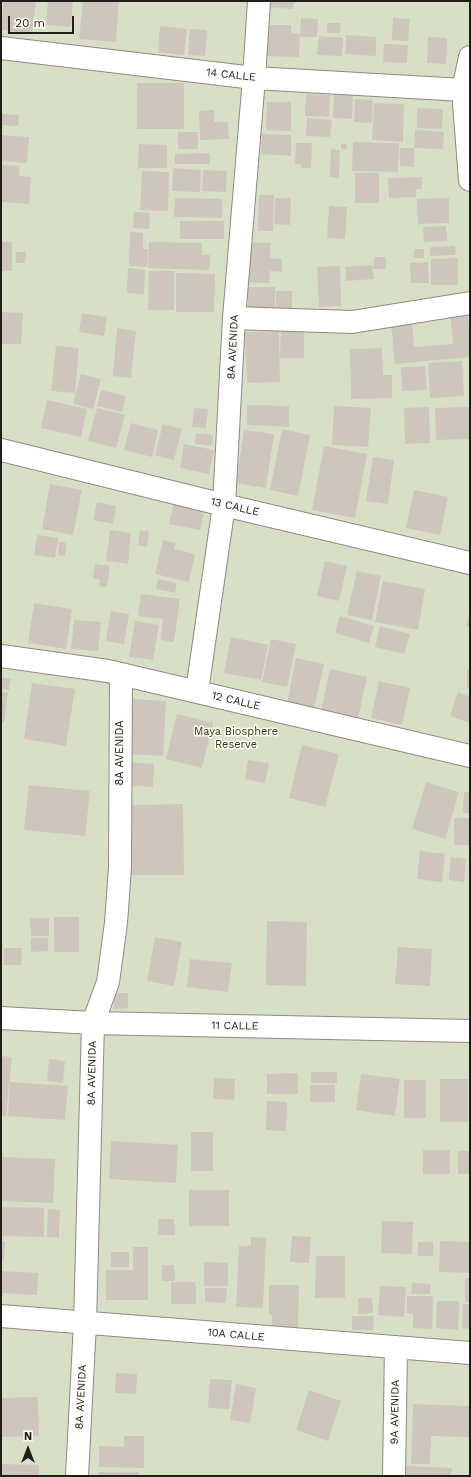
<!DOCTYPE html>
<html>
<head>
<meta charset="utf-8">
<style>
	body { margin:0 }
	#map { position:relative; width:471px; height:1477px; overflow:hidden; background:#fefaf7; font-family:"Work Sans",sans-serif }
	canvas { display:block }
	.frame { position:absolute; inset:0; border:2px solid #211d1b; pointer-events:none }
	.north { position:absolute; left:8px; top:1429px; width:40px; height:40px; -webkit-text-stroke:3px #fefaf7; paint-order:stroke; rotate:0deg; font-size:11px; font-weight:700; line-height:16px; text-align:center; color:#211d1b }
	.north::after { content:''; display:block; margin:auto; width:14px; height:18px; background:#211d1b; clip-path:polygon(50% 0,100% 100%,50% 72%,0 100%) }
	.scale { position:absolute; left:8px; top:16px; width:66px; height:18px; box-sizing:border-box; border:2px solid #211d1b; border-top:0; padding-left:5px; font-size:12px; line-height:14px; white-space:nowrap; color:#211d1b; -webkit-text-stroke:3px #fefaf7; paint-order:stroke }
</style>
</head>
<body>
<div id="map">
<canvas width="471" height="1477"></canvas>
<div class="frame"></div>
<div class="north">N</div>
<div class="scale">20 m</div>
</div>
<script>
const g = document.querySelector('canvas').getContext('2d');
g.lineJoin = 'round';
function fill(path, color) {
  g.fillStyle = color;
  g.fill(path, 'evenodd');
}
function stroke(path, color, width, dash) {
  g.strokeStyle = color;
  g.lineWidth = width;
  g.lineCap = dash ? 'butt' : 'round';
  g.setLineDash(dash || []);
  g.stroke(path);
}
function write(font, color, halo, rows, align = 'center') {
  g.font = font + ' "Work Sans",sans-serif';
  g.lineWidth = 3;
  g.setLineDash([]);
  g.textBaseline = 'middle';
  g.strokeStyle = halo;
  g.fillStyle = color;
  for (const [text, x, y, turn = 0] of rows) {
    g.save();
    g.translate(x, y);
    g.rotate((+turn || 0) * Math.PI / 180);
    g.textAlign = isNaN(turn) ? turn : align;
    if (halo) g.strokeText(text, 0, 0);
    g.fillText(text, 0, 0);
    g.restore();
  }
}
fill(new Path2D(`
	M1,1H470V1476H1Z`), '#d7e0c7');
fill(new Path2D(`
	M3,1H36L32,34L1,30Z
	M48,1H73L71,27L46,25Z
	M83,1H119L116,42L79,39Z
	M266,1H294L293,9L265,7Z
	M301,18L318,19L317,37H300Z
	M393,18L410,19L408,41L392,40Z
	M327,23H341L340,33H327Z
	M265,25H291V33L300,34L299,57L264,56Z
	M160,26L187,29L184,55L158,52Z
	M190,29L207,30L205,56L188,55Z
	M346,35L376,37V56L345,54Z
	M319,36L343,38L342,56L317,55Z
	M428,37L447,38L446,64L427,63Z
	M384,44L408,45L407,63L383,62Z
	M137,83H184V129H137Z
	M306,94L330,95L329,117L305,116Z
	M334,95H353L352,119L333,118Z
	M355,99L373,100L372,123L354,122Z
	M267,102H291V131L266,130Z
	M374,103L404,104L403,142L372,140Z
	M417,108L443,109L442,129L417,128Z
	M214,110V122H228L229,139L200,140L199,111Z
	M1,114L19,115L18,126L1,125Z
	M307,118L332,120L330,137L306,136Z
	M415,130L444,132L443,149L414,148Z
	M178,132H198V149H178Z
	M262,134L291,135V156L261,154Z
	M1,135L29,137L27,163L1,161Z
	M353,142L399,143L398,172L352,171Z
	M296,143H312L311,168H301V164H295Z
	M139,144L167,145V168H138Z
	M341,144H347V149H341Z
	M400,148H414V167L400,166Z
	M331,149L340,150L339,178L330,177Z
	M210,153V164H175V154Z
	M1,165L20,166L19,176L31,177L29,204L1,202Z
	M173,168L201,170L200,192L172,191Z
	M203,170L227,171L226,192L202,191Z
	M142,171L169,172L168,211L140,210Z
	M355,173H379V203H355Z
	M422,177V189H416V197L389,198L388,178Z
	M259,195H274L273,231H258Z
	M175,198L222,199V218L174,217Z
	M275,198H291L290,225L274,224Z
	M449,198V223L418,224L417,199Z
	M329,206L347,207L345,239L327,238Z
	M134,212L150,213L149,229L133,228Z
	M180,221H224V239H180Z
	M446,226L447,241L424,242L423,227Z
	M130,232L143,233V249H148L147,267L129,266Z
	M1,242H12V271H1Z
	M149,242L202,243V255H210L209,270L148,268Z
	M246,242L271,243L270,258L282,259V272L270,271L269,283L245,282Z
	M455,246L456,255L430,256V247Z
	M414,249H424V258H414Z
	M16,252H26L25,263H16Z
	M374,257H386V269H373Z
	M458,258V285H431V259Z
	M428,262L429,283H411L410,263Z
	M372,265L374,279L346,281L345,267Z
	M340,266L341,306L319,307L317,267Z
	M128,268L145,270L144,294L127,293Z
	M149,271H174V310H148Z
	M176,273L215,274L214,312H176Z
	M248,287H275V309H248Z
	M276,291H292V309H276Z
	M1,312L23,313L21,344H1Z
	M468,312L470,357L395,364L391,323L412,321L414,347L453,344L450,314Z
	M82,313L107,317L104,336L79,332Z
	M281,325L304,326V358H280Z
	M117,328L136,331L131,378L113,376Z
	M279,331L280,382L247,383L245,332Z
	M56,346L79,348L75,393L51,391Z
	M382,348L383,375H392V398L351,399L350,349Z
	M462,361L464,396L430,398L428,363Z
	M425,366L427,390L402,391L401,367Z
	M81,374L101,379L93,409L73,404Z
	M101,390L126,396L122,412L97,406Z
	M47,400L87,409L81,437L41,428Z
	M247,405L289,406V427L247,425Z
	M334,406L371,408L368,447L332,445Z
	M429,407L430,443L405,444L404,408Z
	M470,407V439L436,440L435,408Z
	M97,408L125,415L116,448L88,441Z
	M194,408L208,409L206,428L192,427Z
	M131,423L158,430L152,457L124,450Z
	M163,424L182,429L174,460L155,455Z
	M282,429L310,435L298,496L270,490Z
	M244,430L274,434L266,488L236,483Z
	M196,433L213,435L212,446L195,444Z
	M184,444L214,450L209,474L180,468Z
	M324,446L367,454L355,518L312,510Z
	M373,457L394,460L388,504L366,501Z
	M50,484L82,490L73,535L42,529Z
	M414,490L448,497L440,535L406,528Z
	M97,502L116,506L113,524L93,520Z
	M174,503L205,509L200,530L169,524Z
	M110,530L131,533L128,564L106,561Z
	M140,530L149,531L147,547L138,545Z
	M37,535L58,538L55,558L34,555Z
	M163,540L176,543L174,549L195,554L189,582L155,574Z
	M59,542L66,543L65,556L58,555Z
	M325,561L347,566L339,601L317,596Z
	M95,564L110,566L107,587L99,586L100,580L93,578Z
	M357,571L381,576L372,620L347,615Z
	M158,579L177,583L175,593L156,589Z
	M383,581L425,589L418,630L375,622Z
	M141,594L180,599L174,642L161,640L163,619L138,616Z
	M34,603L72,609L66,649L28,643Z
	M111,611L129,614L124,644L106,641Z
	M469,613H470V627H466Z
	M340,616L374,626L369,643L335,633Z
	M74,620L101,622L98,651L71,649Z
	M135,621L159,625L153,660L129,657Z
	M380,626L410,634L404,654L375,647Z
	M231,637L268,645L261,680L224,673Z
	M271,639L296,644L287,687L262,682Z
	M296,658L324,664L314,708L287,703Z
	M330,669L367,677L358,719L321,711Z
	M467,669H470V688H467Z
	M1,677L11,679L9,690L1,689Z
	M379,681L410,688L402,725L371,718Z
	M32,683L75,689L66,746L24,739Z
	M1,692L8,693L4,722H1Z
	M458,692L470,697V723L450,716Z
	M131,699L166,701L163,756L128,754Z
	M177,714L213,723L202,768L166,759Z
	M302,745L339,754L325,807L289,798Z
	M248,760L269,763L265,783L245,779Z
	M125,762L154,764L153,787L124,785Z
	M426,782L459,792L445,839L412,829Z
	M29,785L90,791L85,836L24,830Z
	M464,792H470V813H463Z
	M183,804L184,875H129L128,805Z
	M454,818H470V845H454Z
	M420,851L445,854L442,882L417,879Z
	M451,857L466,859L464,882L449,880Z
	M54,917H79V952H54Z
	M30,918H49V936H31Z
	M267,921L307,922L306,986L266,985Z
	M155,937L182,942L174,986L147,981Z
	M31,938H48V951L31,952Z
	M398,947L432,949L430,986L395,984Z
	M4,948H22L21,965H4Z
	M190,959L232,963L228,992L187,987Z
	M114,993H128V1008L114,1009Z
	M1,1056L12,1057L6,1117L1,1116Z
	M49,1059L65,1061L63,1083L47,1081Z
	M311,1072H337V1083H311Z
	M298,1073V1094H267V1074Z
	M361,1074L400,1079L395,1116L356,1110Z
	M214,1078L235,1079L234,1100L213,1099Z
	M440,1079H468V1122H440Z
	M404,1080H426V1118H404Z
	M10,1082L68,1086L65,1120L8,1116Z
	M310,1085H335V1102H310Z
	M267,1101L287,1102L286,1131L266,1130Z
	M191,1132H213V1171H191Z
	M111,1141L178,1145L176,1183L109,1179Z
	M423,1150H450V1174H423Z
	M458,1151H470V1174H458Z
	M1,1157L55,1159L53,1203L1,1201Z
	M189,1190H229V1226H189Z
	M1,1207L44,1208V1237L1,1236Z
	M48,1209L60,1210L59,1238L47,1237Z
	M158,1219H174L175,1235H158Z
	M382,1221L413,1222L412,1254L381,1253Z
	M292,1236L311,1237L309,1263L290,1262Z
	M251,1237L266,1238L263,1308L236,1307L239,1246H251Z
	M1,1241H5L4,1261H1Z
	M440,1241L470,1242V1273L439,1272Z
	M418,1242H433V1256H418Z
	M133,1247H148V1300H106V1270H133Z
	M111,1252H129V1267H111Z
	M316,1256H345V1298H315Z
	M204,1262L228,1263V1286H204Z
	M162,1265H174L175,1281H162Z
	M1,1271L38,1273L37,1295L1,1293Z
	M465,1278H470V1302H465Z
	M171,1282H195V1286H196V1304H171Z
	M412,1283L431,1284L430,1294H411Z
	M269,1285H299L298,1332L272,1331V1315H269Z
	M380,1286L406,1287L404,1317L378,1315Z
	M205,1288H227L226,1303L205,1302Z
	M407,1296H433L432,1329L413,1328V1314L407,1313Z
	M358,1298H372L373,1313L358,1314Z
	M437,1301H459L458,1330L436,1328Z
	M463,1304H470V1329L462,1328Z
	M352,1316H374L373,1330H352Z
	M116,1373L137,1374L136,1394L115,1393Z
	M210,1379L232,1380L229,1409L208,1408Z
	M236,1384L256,1388L250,1423L230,1420Z
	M309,1390L341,1401L328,1441L296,1430Z
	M38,1397L39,1436L1,1437V1398Z
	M413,1404L470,1406V1437L431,1436L430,1464H411Z
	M124,1436H144V1468L99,1467V1446L124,1447Z
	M1,1464L39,1465V1476H1Z
	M404,1466L452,1468L451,1476H403Z
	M99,1472H139V1476H99Z`), '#cec6bd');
const minor = new Path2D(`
	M1,48L254,78L463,90
	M470,57L463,90L470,180
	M234,318L352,322L470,303
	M1,450L224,505L470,563
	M1,656L108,671L470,756
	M197,691L224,505L234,318L254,78L259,1
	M1,1018L93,1023L470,1031
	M1,1316L470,1353
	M77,1476L85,1323L93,1023L108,982L116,923L120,867L121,674
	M394,1476L396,1347`);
stroke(minor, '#918881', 24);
stroke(minor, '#fff', 22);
write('11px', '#211d1b', '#fefaf7', [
	["14 CALLE",231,75,6],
	["8A AVENIDA",233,347,-87],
	["13 CALLE",235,507,13],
	["12 CALLE",236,701,13],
	["8A AVENIDA",120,753,-90],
	["11 CALLE",235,1026,1],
	["8A AVENIDA",92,1073,-89],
	["10A CALLE",236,1335,5],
	["8A AVENIDA",81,1397,-87],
	["9A AVENIDA",395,1412,-89]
]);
write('11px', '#313d0b', '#fefaf7', [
	["Maya Biosphere",236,732],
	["Reserve",236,745]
]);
</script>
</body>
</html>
